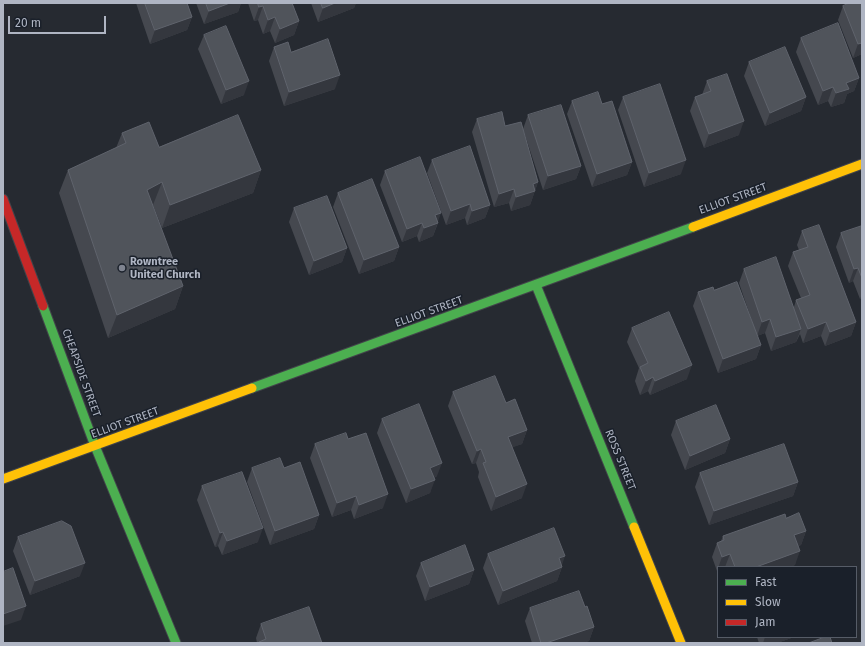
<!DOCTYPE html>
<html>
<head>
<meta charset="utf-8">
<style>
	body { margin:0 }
	#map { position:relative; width:865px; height:646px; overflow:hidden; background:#262a31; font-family:"Fira Sans",sans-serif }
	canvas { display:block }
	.frame { position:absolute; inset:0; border:4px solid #afb5c3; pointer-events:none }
	.legend { position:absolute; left:717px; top:566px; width:140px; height:72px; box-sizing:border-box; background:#1a202a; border:1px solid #565c67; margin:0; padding:5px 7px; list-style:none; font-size:12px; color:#afb5c3 }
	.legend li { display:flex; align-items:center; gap:8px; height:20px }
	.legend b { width:20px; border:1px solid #565c67 }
	.scale { position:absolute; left:8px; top:16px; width:98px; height:18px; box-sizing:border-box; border:2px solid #afb5c3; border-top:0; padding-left:5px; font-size:12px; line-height:14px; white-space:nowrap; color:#afb5c3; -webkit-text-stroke:3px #1a202a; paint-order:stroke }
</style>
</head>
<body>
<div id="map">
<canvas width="865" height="646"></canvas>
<div class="frame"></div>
<ul class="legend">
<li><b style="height:5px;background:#4caf50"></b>Fast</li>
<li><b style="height:5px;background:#ffc107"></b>Slow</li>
<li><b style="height:5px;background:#c62828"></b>Jam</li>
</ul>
<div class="scale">20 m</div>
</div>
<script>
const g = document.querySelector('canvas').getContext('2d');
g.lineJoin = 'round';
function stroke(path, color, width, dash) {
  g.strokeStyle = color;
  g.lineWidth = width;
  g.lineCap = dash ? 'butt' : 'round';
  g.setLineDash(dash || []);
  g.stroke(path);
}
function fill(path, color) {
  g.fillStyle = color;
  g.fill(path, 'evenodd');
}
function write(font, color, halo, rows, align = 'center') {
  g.font = font + ' "Fira Sans",sans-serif';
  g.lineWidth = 3;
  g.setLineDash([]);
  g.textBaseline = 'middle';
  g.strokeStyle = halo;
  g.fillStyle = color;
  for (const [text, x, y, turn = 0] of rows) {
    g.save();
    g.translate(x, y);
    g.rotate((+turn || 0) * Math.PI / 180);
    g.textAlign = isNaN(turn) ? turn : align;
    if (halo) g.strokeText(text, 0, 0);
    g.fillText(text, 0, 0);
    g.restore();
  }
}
const fast = new Path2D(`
	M536,285L634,527
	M43,306L95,446L176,643
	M252,388L693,227`);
const slow = new Path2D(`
	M693,227L862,164
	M3,479L252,388
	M634,527L681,643`);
const jam = new Path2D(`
	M3,199L43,306`);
stroke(fast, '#42444a', 11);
stroke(slow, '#42444a', 11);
stroke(jam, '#42444a', 11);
stroke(fast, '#4caf50', 9);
stroke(slow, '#ffc107', 9);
stroke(jam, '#c62828', 9);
fill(new Path2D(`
	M136,3H187L192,17L187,30L150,44Z
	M196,3H241L238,12L204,24Z
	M248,3H292L299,21L294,35L275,43L270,31L263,34L258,20L254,21Z
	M311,3H356L354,8L318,22Z
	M862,3V54L853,58L838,20L843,6Z
	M204,35L244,95L221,104L198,49Z
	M801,38L859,78L854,91L847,94L844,103L831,107L828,101L818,105L796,52Z
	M274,47L291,52L335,89L284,106L269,61Z
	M749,62L806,97L801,111L765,126L744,76Z
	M707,81L739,135L704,148L690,111L695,97L702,95Z
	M623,97L681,174L644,187L618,110Z
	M572,101L602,104L632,162L627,175L592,187L567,114Z
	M528,115L581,166L576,179L543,190L523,129L538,182L530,205L511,211L509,203L494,207L472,132L477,119L505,126L523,129Z
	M122,133L159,147L261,170L253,193L162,228L153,205L152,206L183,286L175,309L108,338L59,193L68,170L116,148Z
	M432,160L490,205L485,218L467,225L465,218L446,225L427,173Z
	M385,171L438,222V223L433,236L419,242L417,236L402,242L380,185Z
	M338,193L399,247L394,261L359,274L333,207Z
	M294,208L347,248L342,262L309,275L289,222Z
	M862,226V299H860L853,281L849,283L836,247L841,233Z
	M802,231L856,322L851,336L825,346L821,336L803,343L800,334L796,342L771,351L765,333L757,336L739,283L744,269L794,307L796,300L801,298L788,266L793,252L799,250L797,245Z
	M714,290L761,345L756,359L718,373L693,306L698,292Z
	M632,328L687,379L650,395L648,391L640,395L635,381L639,368L627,342Z
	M453,392L506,403L527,430L522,444L512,447L522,498L491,511L478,477L479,472L476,463L472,464L448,406Z
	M382,419L437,476L434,478L430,493L406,503L377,433Z
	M676,421L730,439L725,453L685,470L671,435Z
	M348,439L383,508L354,519L351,510L332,517L310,458L315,444Z
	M252,468H284L319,515L314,529L270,545L247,482Z
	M700,473L798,482L793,496L709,525L695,487Z
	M202,486L258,542L222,555L218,546L215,547L197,500Z
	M786,518L806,531L801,545L798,546L795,565L789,567H718V570L717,571L712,557L717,543L721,541L723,536Z
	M18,537L80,576L30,595L13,551Z
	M488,554L562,565V567L557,581L498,605L483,568Z
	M421,563L474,570L469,584L425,601L416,576Z
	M585,607L594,627L589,641L582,643H532L525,621L530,608Z
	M261,624L322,643H257L256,638Z
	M757,637H794L777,643H759Z`), '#45484f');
fill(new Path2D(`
	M230,3H241L238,12L204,24L209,11Z
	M335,3H356L354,8L318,22L323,8Z
	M263,6L258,20L254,21L259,7Z
	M192,17L187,30L150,44L155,30Z
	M275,17L270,31L263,34L268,20Z
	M299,21L294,35L275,43L280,29Z
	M862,43V54L853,58L858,44Z
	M340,75L335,89L284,106L289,92Z
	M859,78L854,91L847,94L844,103L831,107L836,93L846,83Z
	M249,81L244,95L221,104L226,90Z
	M833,87L828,101L818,105L823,91Z
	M806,97L801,111L765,126L770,113Z
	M744,121L739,135L704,148L709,134Z
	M686,160L681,174L644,187L649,173Z
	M632,162L627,175L592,187L597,174Z
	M581,166L576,179L543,190L548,176Z
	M261,170L253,193L162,228L170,205Z
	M162,182L153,205L138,213L147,190Z
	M538,182L530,205L511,211L516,197L533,184Z
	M514,189L509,203L494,207L499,194Z
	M470,204L465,218L446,225L451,211Z
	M490,205L485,218L467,225L472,211Z
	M441,213L433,236L419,242L424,228L435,215Z
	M422,223L417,236L402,242L407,229Z
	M399,247L394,261L359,274L364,260Z
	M347,248L342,262L309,275L314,261Z
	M858,268L853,281L849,283L854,269Z
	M183,286L175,309L108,338L117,315Z
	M862,294V299H860Z
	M770,319L765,333L757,336L762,322Z
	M826,322L821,336L803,343L808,329Z
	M856,322L851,336L825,346L830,332Z
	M801,329L796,342L771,351L776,337Z
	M761,345L756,359L718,373L723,359Z
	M692,365L687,379L650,395L655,381Z
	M653,377L648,391L640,395L646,381Z
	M527,430L522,444L503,451L508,437Z
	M730,439L725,453L685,470L690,456Z
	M481,449L476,463L472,464L477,451Z
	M442,463L437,476L425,482L430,468Z
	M435,480L430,493L406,503L411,489Z
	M798,482L793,496L709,525L714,511Z
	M527,484L522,498L491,511L496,497Z
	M388,494L383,508L354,519L359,505Z
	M356,496L351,510L332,517L337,503Z
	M319,515L314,529L270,545L275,531Z
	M263,528L258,542L222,555L227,541Z
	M806,531L801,545L789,549L794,535Z
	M223,532L218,546L215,547L220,533Z
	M800,551L795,565L789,567H756Z
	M730,554L725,567H718V570L717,571L722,557Z
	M565,556L561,568L562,567L557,581L498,605L503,591L559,558Z
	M85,563L80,576L30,595L35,581Z
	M474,570L469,584L425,601L430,587Z
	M26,606L21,620L3,626V614Z
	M594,627L589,641L582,643H546Z
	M765,637H794L777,643H763Z`), '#34373e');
const building = new Path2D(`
	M145,3H187L192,17L155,30Z
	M206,3H230L209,11Z
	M258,3H292L299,21L280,29L275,17L268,20L263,6L259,7Z
	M321,3H335L323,8Z
	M850,3H862V43L858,44L843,6Z
	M838,23L859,78L846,83L849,89L836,93L833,87L823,91L801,38Z
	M226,26L249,81L226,90L204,35Z
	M328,39L340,75L289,92L274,47L288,42L291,52Z
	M785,47L806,97L770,113L749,62Z
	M727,74L744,121L709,134L695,97L711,91L707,81Z
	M660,84L686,160L649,173L623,97Z
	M598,92L602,104L612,101L632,162L597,174L572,101Z
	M561,105L581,166L548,176L528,115Z
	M502,112L505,126L521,122L538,182L533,184L535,191L516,197L514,189L499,194L477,119Z
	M238,115L261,170L170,205L162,182L147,190L183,286L117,315L68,170L126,143L122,133L149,122L159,147Z
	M470,146L490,205L472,211L470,204L451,211L432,160Z
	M420,157L441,213L435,215L438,223L424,228L422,223L407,229L385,171Z
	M372,179L399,247L364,260L338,193Z
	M327,196L347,248L314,261L294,208Z
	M819,225L856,322L830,332L826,322L808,329L796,300L810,295L793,252L808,247L802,231Z
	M862,226V278L858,268L854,269L841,233Z
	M776,257L801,329L776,337L770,319L762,322L744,269Z
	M737,282L761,345L723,359L698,292L713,287L714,290Z
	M669,312L692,365L655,381L653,377L646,381L640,367L648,363L632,328Z
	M495,376L506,403L515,399L527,430L508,437L527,484L496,497L483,463L486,462L481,449L477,451L453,392Z
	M419,404L442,463L430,468L435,480L411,489L382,419Z
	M716,405L730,439L690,456L676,421Z
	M346,433L348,439L366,433L388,494L359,505L356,496L337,503L315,444Z
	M784,444L798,482L714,511L700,473Z
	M280,458L284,468L300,462L319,515L275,531L252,468Z
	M242,472L263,528L227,541L223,532L220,533L202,486Z
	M799,513L806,531L794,535L800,551L756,567H735L730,554L722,557L717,543L724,540L723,536L785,514L786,518Z
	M62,521L71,526L85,563L35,581L18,537Z
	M554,528L565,556L559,558L562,567L503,591L488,554Z
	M465,545L474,570L430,587L421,563Z
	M13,568L26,606L3,614V572Z
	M579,591L585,607L587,606L594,627L546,643H541L530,608Z
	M309,607L322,643H260L259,642L266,639L261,624Z
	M825,637H830L832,643H809Z`);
fill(building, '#50545b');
stroke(building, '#5f636c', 1);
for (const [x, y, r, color] of [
	[122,268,4,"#7f8490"]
]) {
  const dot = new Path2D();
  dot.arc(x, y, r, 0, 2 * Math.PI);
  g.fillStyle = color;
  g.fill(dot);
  stroke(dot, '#1a202a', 1.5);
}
write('11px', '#afb5c3', '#1a202a', [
	["ELLIOT STREET",733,199,-20],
	["ELLIOT STREET",429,312,-20],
	["CHEAPSIDE STREET",81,373,70],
	["ELLIOT STREET",125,423,-20],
	["ROSS STREET",620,460,68]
]);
write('bold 11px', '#afb5c3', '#1a202a', [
	["Rowntree",130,262],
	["United Church",130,275]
], 'left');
</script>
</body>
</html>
